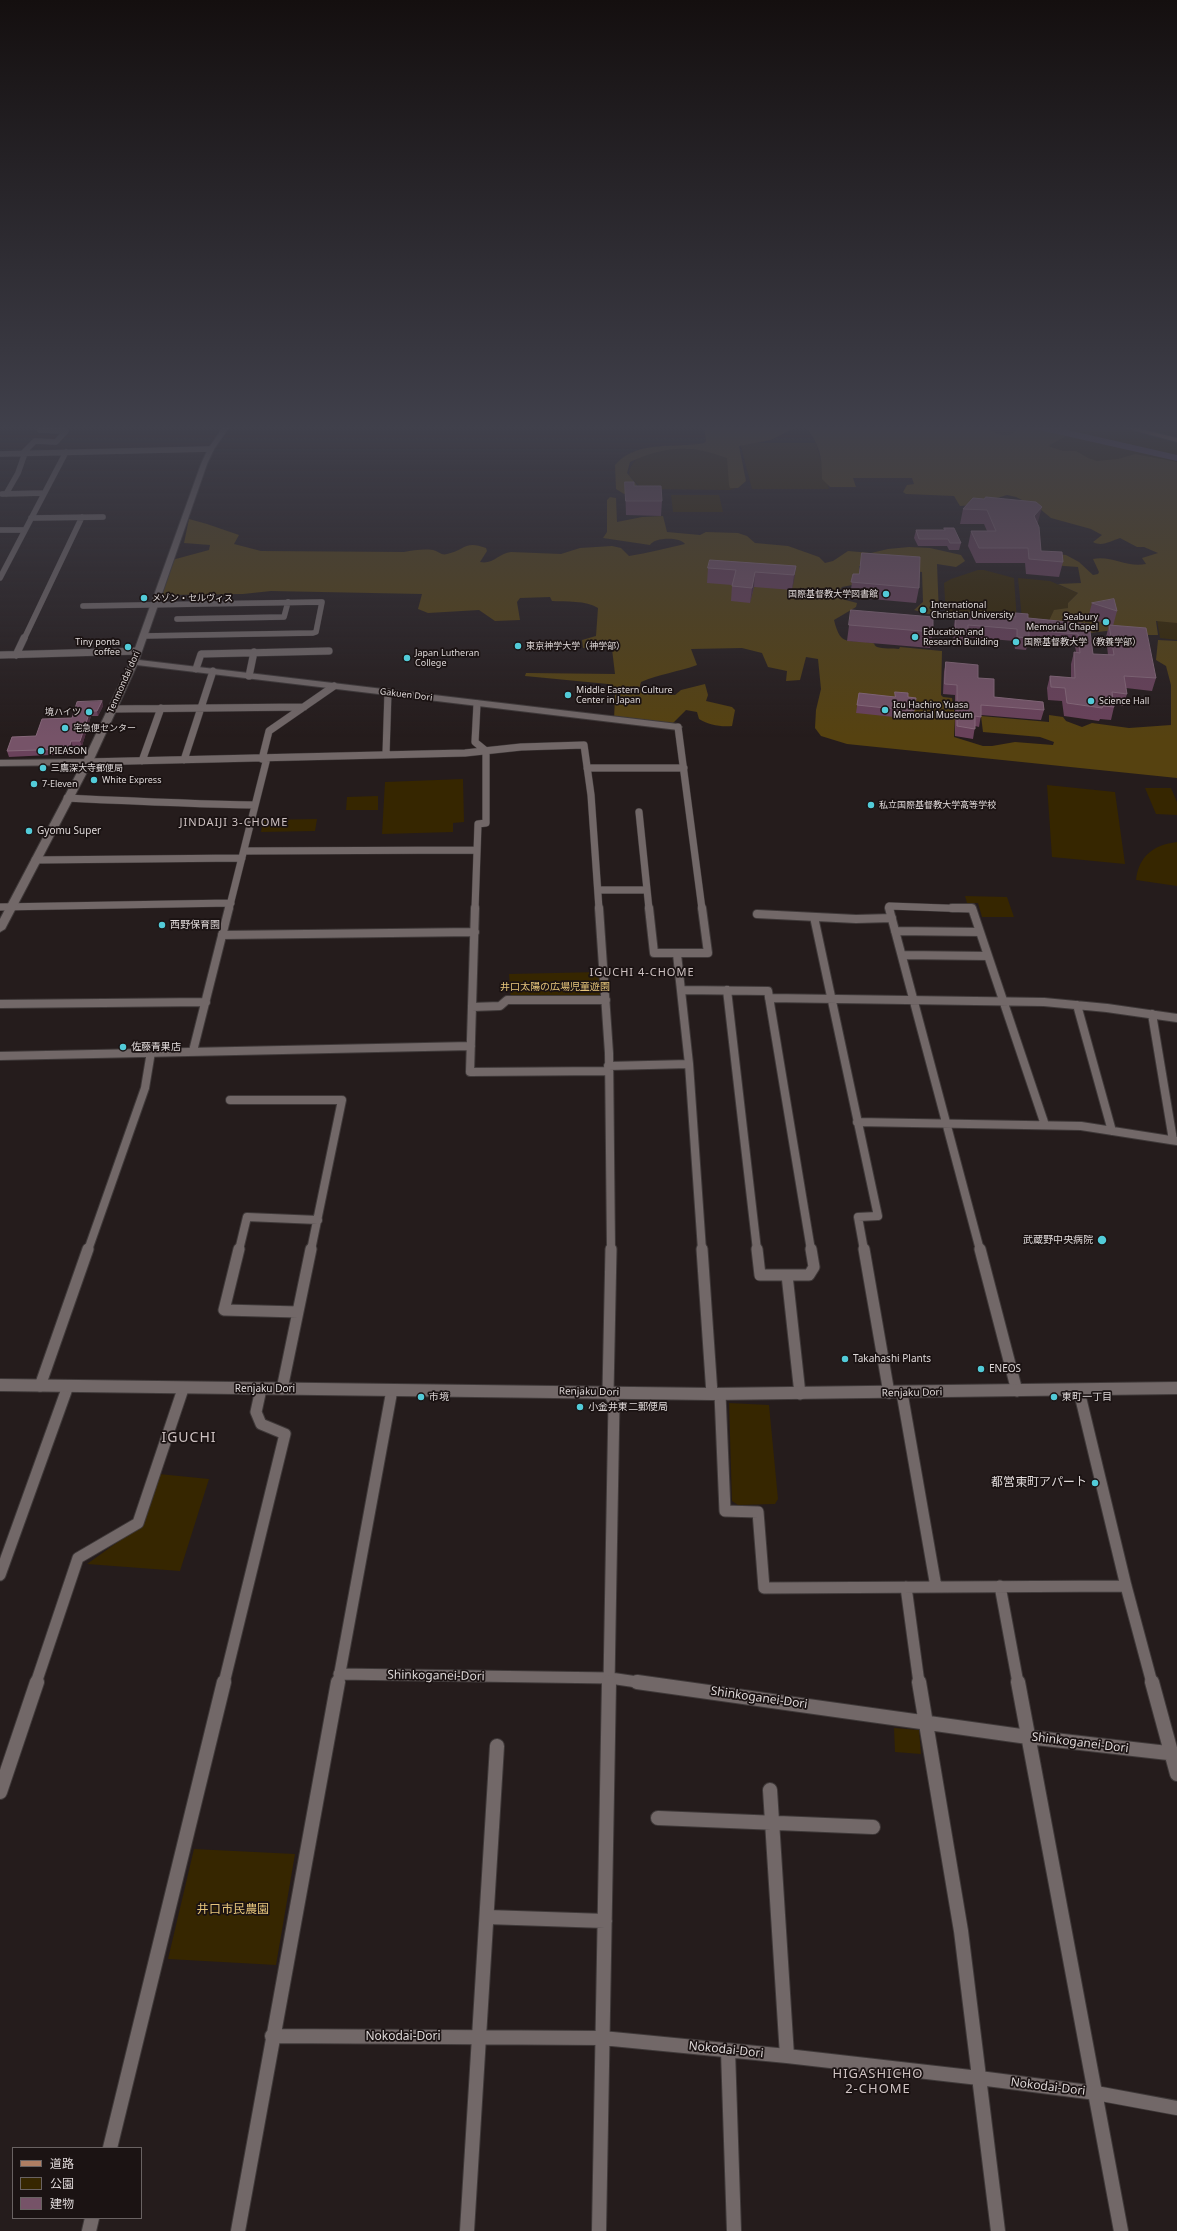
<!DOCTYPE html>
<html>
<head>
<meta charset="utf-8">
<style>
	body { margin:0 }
	#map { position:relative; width:1177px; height:2231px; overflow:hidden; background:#251c1c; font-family:"Noto Sans","Noto Sans JP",sans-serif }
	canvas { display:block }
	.legend { position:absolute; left:12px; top:2147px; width:130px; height:72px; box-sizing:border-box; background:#1b1313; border:1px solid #696262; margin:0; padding:5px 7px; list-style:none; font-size:12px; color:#dfd9d9 }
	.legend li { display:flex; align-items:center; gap:8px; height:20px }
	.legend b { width:20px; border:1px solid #696262 }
</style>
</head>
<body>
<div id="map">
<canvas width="1177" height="2231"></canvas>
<ul class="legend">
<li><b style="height:5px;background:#af7e63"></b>道路</li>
<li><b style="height:11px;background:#362600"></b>公園</li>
<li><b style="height:11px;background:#765368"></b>建物</li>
</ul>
</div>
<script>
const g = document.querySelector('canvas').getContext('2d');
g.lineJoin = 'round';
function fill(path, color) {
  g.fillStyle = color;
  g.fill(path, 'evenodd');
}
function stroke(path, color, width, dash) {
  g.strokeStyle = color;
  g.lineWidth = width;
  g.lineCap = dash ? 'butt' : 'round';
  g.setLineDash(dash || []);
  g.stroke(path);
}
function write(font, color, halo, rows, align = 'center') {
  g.font = font + ' "Noto Sans","Noto Sans JP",sans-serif';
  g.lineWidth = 3.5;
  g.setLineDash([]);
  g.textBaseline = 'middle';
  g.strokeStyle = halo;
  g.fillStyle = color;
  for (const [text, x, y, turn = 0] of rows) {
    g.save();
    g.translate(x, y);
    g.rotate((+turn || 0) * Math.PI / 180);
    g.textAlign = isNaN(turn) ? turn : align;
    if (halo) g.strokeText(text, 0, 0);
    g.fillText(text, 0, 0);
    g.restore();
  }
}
fill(new Path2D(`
	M984,426H1177V485L987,435Z
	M740,443H816L829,489H752Z
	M672,448L702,450L728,457L736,488L730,490L646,489L639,486L629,475C630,454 655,450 672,448Z
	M671,495H719L723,512H673Z
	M978,570H984L1014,578L1017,621L1012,622L946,617L944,583L951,579Z
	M1018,578L1050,581L1078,593L1068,603L1069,608L1064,610L1048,623L1022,619Z
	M1157,620L1177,622V640L1160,638Z
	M463,779L464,822L453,823V832L382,834L385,782Z
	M1047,785L1115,792L1125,864L1052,857Z
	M1145,788H1171L1177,802V815L1156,814Z
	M378,796V810H346L347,797Z
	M317,819L315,831L261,832L263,820Z
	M1177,842V886L1136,880C1139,856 1153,845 1177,842Z
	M965,896L1007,897L1014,917H982L978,903H967Z
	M600,972L601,997L511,1001L509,974Z
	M729,1403L769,1405L778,1499L775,1504L738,1505L732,1501Z
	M159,1474L209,1479L180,1571L87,1564L143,1524Z
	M894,1728L919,1730L921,1754L895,1752Z
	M194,1849L295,1854L276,1965L168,1959Z`), '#362600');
fill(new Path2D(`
	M704,426H991V431C1000,435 1010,439 1016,429L1013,426H1030L1068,435L1048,446L1063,451H1076L1088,458L1097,461L1118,459L1135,454L1177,462V623L1156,621L1158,635H1148L1141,630L1106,631L1089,633L1048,623L1054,610L1068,608V603L1078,593L1058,584L1081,583L1078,567L1051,565L1058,554L1066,555L1079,562L1093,575L1098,574L1099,572L1093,559C1111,555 1127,568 1146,564L1142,558L1158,553L1144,547H1137L1120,538C1111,541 1102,547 1093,542L1102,535L1091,529L1051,518L1040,509L1016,497L1007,495L974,505L960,506L954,496L906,494L903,492L907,485L914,484L912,478H853L856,487H830L822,479C822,456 820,447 807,428L796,427L771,440L739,446L746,481L738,488H730L729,485L727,458C691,444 664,446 630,462L627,473L641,490L624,494L616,489L615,465C638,439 674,449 704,443L706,441Z
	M610,497L616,498L617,522L642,517L663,516L667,532L700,535L706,532L738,533L747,536L755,543L788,546L819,557L825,563L833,561L848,551L871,553L888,549L909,547L930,548L961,555L965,561L956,567L937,564L939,615L928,614L914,610L923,602L922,572L859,566V578L862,583L842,587L834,597L857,603L856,607L834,620C841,649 849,638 872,643C877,644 872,644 877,647C882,649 893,648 899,649L900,647L942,651L941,695L943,697L952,698L955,717L954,737L983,746H992L1015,742L1053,745L1054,742L1040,737L983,732L981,716L1049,722V715L1063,717L1066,721L1082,727L1092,723L1129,728L1171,725V685L1166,666L1156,660L1158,640L1177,641V778L847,744L821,736L815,728L816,710L821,689L818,659L806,657L800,680L786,681L787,671L768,667L762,653L742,648L691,649L697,665C678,672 659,674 641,682L639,689L649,693L675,695L681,690L705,684L708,695L706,701L732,707L735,710L732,726C720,727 709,725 699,719L697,712L686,710L672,724L614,720L615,695L608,684L525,676L526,673L615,674L612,649L583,648L582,640L596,636L598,608C586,600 566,602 552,601L550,597L520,598L517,602L520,620L495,621L479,610L428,613L418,609L422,594L271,591L243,594L162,595L172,560L209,550L210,545L184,543L189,519L207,524L239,535L234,544L261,551L404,552C414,550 423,549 433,550C438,551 442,556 447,554C465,550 465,540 486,548L487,551L480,562C493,565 499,553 511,552L561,554L580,548L612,546L621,548L629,556C648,553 666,548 685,544C680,537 655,537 650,545L603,538L607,532V500Z`), '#564210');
fill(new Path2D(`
	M1030,426H1050L1177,455V461L1035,429Z`), '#614b75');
const streetFar4 = new Path2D(`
	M23,453L35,441L56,442L66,431L40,430
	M0,454L211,449
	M2,494L44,493
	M6,494L18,473L25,453
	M31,518L103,517
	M0,530H25
	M0,578L66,452
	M83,606L322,602L316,632L313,633L143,636
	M177,619L284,617L288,602
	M24,639L82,517`);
const streetFar3 = new Path2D(`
	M0,655L138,651
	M16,655L24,638
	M196,669L201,654L329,651
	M249,676L254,652
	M112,709L304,707
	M678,727L702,909
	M386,754L388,692
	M262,759L269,731L334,686
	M184,760L213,671
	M142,761L161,708
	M87,762L465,753L521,747L584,745L591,795L599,909
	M587,768H684
	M67,798C130,801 192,804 255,805
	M639,812L649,909
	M244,851L477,850
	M35,860L242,858
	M599,890H647
	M0,907L231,903
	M229,909L267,758
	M475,909L478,824L486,823V751L475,742L477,704
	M890,909L889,906L972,909`);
const streetFar2 = new Path2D(`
	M475,908L470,1072L608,1071
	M599,908L609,1053L611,1250
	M649,908L654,953H708L702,908
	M889,908L980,1250
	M952,908H972L1045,1125
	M757,914L856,919L892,918
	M814,917L878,1216L858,1217L864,1250
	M895,931L980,932
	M222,935L475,932
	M677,954L689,1064L702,1250
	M902,955L988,956
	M681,990L768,991L811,1250
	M727,990L757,1250
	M769,998L1044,1002L1107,1008L1177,1018
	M0,1004L206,1002
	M1077,1005L1112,1131
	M472,1007L500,1006L507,1000H606
	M1152,1014L1173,1140
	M193,1051L229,908
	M0,1056L471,1046
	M608,1066L689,1064
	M230,1100H342L311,1250
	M857,1122L1081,1126L1177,1141
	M88,1250L145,1088L151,1052
	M239,1250L247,1217L318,1220`);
const streetFar1 = new Path2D(`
	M239,1249L224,1310L298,1312
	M702,1249L712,1394
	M757,1249L760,1275H787
	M864,1249L889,1393
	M980,1249L1017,1391
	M40,1386L88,1249
	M282,1389L311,1249
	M1079,1391L1126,1586L1152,1683
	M902,1393L936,1587
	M720,1394L725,1511L758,1512L764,1588L1126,1586
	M800,1394L787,1275H809L814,1267L811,1249
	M0,1575L68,1386
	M1000,1586L1018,1683
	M906,1587L919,1683
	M339,1674L610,1678L644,1683
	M36,1683L78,1558L138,1523L183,1389
	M224,1683L285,1434L261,1424L256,1412L261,1389
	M338,1683L392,1390
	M609,1683L614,1402L608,1392L611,1249`);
const street = new Path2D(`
	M637,1682L1028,1737L1177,1754
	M919,1682L961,1931L998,2231
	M1018,1682L1121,2231
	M1152,1682L1177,1774
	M770,1790L787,2056
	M0,1792L37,1682
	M658,1818L873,1827
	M487,1917L605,1921
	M272,2036L602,2038L787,2056L979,2078L1096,2093L1177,2108
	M728,2051L734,2231
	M110,2148L224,1682
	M89,2231L92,2218
	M238,2231L338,1682
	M467,2231L497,1746
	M599,2231L609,1682`);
const secondary = new Path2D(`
	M224,426H230L214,449L207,464L139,660L678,724L682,727L678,730L137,665L95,757L5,929L0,932V919L81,765L0,766V760L84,759L130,662L201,464L208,449Z
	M0,1379L712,1388L1177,1382V1394L712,1400L0,1391Z`);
const primary = new Path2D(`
	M1118,426H1129L1177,438V442Z`);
stroke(streetFar4, '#3f3939', 6);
stroke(streetFar3, '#3f3939', 8);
stroke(streetFar2, '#3f3939', 10);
stroke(streetFar1, '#3f3939', 13);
stroke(street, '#3f3939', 16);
stroke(secondary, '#3f3939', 2);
stroke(primary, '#3f3939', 2);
stroke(streetFar4, '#726868', 5.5);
stroke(streetFar3, '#726868', 7);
stroke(streetFar2, '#726868', 8);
stroke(streetFar1, '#726868', 11);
stroke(street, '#726868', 14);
fill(secondary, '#726868');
fill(primary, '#af7e63');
fill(new Path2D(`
	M625,482L634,486L662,501L661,516L626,515Z
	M973,498L1038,522L1037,523L1041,551L1063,562L1059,577L1026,574L1025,563H976L968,546L971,531H987L984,524H960L963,509Z
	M944,528L961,543L959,550H949L947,546H918L914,538L916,530H944Z
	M796,566L792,590L754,587L750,603L731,601L732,585L707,583L708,568Z
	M853,574L919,588L916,603L850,597Z
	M1092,603L1117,611L1113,626L1156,678L1152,691L1126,688L1127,694L1123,706L1114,705V707L1111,720L1100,719L1099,721L1064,716L1062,701L1048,700L1047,688L1050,676L1071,678V664L1074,652H1076L1075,646L1028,642L1026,650L1015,649L1014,641L967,637L966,645L953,644L954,625L956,612L1014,617L1015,613L1028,618L1089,624L1093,654L1108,655L1106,637L1109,625L1088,618Z
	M851,610L933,632L930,648L847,641Z
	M946,662L978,678L994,697L1044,710L1041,720L981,715L979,727L975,726L973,739L955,736V695L943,694L944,672Z
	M859,693L895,697H908L914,711L913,719L856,713Z
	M102,701L103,706L98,716H91L82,746L73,747L70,754L9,757L7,751L72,718Z`), '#6a425b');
fill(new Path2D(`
	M1042,507L1038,522L1031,531L1034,516Z
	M796,566L794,581L792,590L794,575Z
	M755,572L754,587L750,603L752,588Z
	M102,701L103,706L98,716L97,711Z
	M90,711L91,716L82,746L80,741Z
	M71,741L73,747L70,754L69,749Z`), '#492c3c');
const building = new Path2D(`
	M625,482H634V486H661L662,501H626Z
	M986,497L1036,502L1042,507L1034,516L1039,527L1041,551L1062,552L1063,562L1029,559L1028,548H979L971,531H996L987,510L963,509L973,498L984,499Z
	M944,528H954L961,543H950L948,539H919L916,530H945Z
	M862,553L920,557L919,588L851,582L853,574H859Z
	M710,560L796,566L794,575L755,572L752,588L732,586L736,570L708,568Z
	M1114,599L1117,611L1092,603Z
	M851,610L933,617V632L849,625Z
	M956,612L1016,617L1015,613L1028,614V618L1089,624L1093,654L1114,655L1109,625L1146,628L1156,678L1124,676L1127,694L1112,692L1114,707L1103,706L1102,708L1067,703L1065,688L1051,687L1050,676L1075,678L1074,652L1080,653L1078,634L1029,630V638L1017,637V629L968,625V632L956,631Z
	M946,662L978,665V678L994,679V697L1043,702L1044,710L981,705V717L975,716V729L957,726V685L945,684Z
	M895,692L908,693V697L916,698L914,711L857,705L859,693L895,697Z
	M102,701L97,711H90L80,741H71L69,749L7,751L12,737L36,736L42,719L72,718L77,702Z`);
fill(building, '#765368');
stroke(building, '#87687a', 1);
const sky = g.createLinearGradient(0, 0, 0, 738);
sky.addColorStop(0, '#140f0f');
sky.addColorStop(0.58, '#40404b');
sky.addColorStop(1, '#40404b00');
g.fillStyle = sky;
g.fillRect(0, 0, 1177, 738);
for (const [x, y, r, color] of [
	[886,594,4,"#52cbd8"],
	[144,598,4,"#52cbd8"],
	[923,610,4,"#52cbd8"],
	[1106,622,4,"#52cbd8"],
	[915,637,4,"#52cbd8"],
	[1016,642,4,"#52cbd8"],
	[518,646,4,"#52cbd8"],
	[128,647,4,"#52cbd8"],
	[407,658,4,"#52cbd8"],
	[568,695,4,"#52cbd8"],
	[1091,701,4,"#52cbd8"],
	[885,710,4,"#52cbd8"],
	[89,712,4,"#52cbd8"],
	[65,728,4,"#52cbd8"],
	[41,751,4,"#52cbd8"],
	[43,768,4,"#52cbd8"],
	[94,780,4,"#52cbd8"],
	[34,784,4,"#52cbd8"],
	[871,805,4,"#52cbd8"],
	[29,831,4,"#52cbd8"],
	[162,925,4,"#52cbd8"],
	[123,1047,4,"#52cbd8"],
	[1102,1240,5,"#52cbd8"],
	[845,1359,4,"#52cbd8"],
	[981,1369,4,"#52cbd8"],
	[421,1397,4,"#52cbd8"],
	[1054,1397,4,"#52cbd8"],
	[580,1407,4,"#52cbd8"],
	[1095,1483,4,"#52cbd8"]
]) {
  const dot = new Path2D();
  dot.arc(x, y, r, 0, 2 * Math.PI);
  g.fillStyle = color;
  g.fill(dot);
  stroke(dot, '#1b1313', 1.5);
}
write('9px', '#dfd9d9', '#1b1313', [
	["国際基督教大学図書館",878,594,"right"],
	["メゾン・セルヴィス",152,598],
	["International",931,605],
	["Christian University",931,615],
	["Seabury",1098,617,"right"],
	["Memorial Chapel",1098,627,"right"],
	["Education and",923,632],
	["Research Building",923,642],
	["Tiny ponta",120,642,"right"],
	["coffee",120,652,"right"],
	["国際基督教大学（教養学部）",1024,642],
	["東京神学大学（神学部）",526,646],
	["Japan Lutheran",415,653],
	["College",415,663],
	["Middle Eastern Culture",576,690],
	["Center in Japan",576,700],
	["Science Hall",1099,701],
	["Icu Hachiro Yuasa",893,705],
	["Memorial Museum",893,715],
	["境ハイツ",81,712,"right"],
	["宅急便センター",73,728],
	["PIEASON",49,751],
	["三鷹深大寺郵便局",51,768],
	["White Express",102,780],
	["7-Eleven",42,784],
	["私立国際基督教大学高等学校",879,805]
], 'left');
write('9px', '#dfd9d9', '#1b1313', [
	["Tenmondai dori",124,682,-66],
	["Gakuen Dori",406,695,7]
]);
write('10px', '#dfd9d9', '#1b1313', [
	["Gyomu Super",37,831],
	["西野保育園",170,925],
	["佐藤青果店",131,1047],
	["武蔵野中央病院",1093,1240,"right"],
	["Takahashi Plants",853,1359],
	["ENEOS",989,1369],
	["市境",429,1397],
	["東町一丁目",1062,1397],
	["小金井東二郵便局",588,1407]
], 'left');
write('10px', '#e6c57b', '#1b1313', [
	["井口太陽の広場児童遊園",555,987]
]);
write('10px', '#dfd9d9', '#1b1313', [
	["Renjaku Dori",265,1389],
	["Renjaku Dori",589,1392,1],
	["Renjaku Dori",912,1393,-1]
]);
g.letterSpacing = '1px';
write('11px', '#cec2c2', '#1b1313', [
	["JINDAIJI 3-CHOME",234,823],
	["IGUCHI 4-CHOME",642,973]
]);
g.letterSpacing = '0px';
write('12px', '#dfd9d9', '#1b1313', [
	["都営東町アパート",1087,1483]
], 'right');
write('12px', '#dfd9d9', '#1b1313', [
	["Shinkoganei-Dori",436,1676,1],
	["Shinkoganei-Dori",759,1698,8],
	["Shinkoganei-Dori",1080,1743,7],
	["Nokodai-Dori",403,2037],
	["Nokodai-Dori",726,2050,6],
	["Nokodai-Dori",1048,2087,7]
]);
write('12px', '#e6c57b', '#1b1313', [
	["井口市民農園",233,1910]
]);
g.letterSpacing = '1px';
write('13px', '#cec2c2', '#1b1313', [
	["HIGASHICHO",878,2074],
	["2-CHOME",878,2089]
]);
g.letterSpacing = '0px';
g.letterSpacing = '1px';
write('14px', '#cec2c2', '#1b1313', [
	["IGUCHI",189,1438]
]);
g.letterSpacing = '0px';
</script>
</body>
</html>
